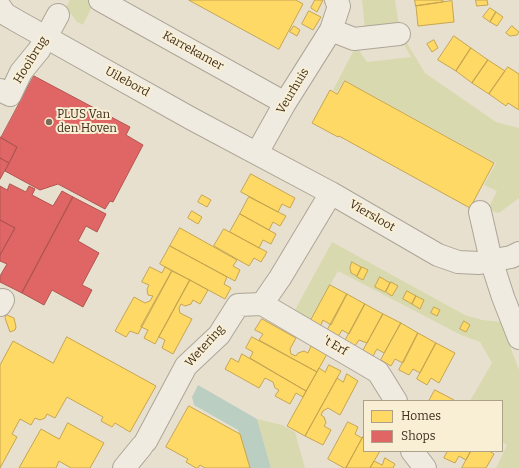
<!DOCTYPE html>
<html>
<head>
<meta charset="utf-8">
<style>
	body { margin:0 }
	#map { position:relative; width:519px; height:468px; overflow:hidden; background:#e8e0ce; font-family:Bitter,serif }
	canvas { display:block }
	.legend { position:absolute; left:363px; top:400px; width:140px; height:52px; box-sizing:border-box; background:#f9efd4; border:1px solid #aea18b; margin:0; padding:5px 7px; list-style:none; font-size:12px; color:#3e2d1d }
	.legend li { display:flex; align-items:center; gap:8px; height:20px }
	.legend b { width:20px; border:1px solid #aea18b }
</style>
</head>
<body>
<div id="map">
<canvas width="519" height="468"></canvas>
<ul class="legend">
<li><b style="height:11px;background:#ffd966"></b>Homes</li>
<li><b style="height:11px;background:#e06666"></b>Shops</li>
</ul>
</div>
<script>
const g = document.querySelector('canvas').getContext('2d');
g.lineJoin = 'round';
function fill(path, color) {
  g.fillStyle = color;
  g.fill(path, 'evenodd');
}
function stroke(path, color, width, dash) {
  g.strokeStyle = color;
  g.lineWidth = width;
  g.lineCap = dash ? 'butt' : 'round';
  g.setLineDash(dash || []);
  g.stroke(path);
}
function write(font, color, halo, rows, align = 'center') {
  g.font = font + ' Bitter,serif';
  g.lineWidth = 4;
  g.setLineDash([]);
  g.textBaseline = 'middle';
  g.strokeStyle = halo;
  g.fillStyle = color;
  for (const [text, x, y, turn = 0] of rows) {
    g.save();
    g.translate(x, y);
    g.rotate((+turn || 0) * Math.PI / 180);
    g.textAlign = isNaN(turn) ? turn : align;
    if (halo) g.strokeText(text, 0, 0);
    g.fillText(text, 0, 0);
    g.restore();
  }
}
fill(new Path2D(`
	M70,0H89L94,3L83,25L77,22L66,7Z
	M362,0H395L399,26L365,29Z
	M405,40L425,73L496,122L519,128V198L499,213L492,211L490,205L497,191L484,185L496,163L344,80L337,92L333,90L356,46L367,62L411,57L402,41Z
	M332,242L465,315L482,320L501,322L519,370V468H496L507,445L502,442V401H470L492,363L480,342L461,335L338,271L306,328L290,319Z
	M257,419L282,425L295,432L305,468H271Z`), '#d9d9af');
fill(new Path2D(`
	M198,385L257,419L271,468H250L238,430L194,405L192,397Z`), '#bacec1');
const homes = new Path2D(`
	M189,0H296L303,4L279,49Z
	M315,0H323L317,12L311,8Z
	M415,0H443V2L416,6Z
	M476,0H487L488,5L477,6Z
	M452,1L454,22L418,26L416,6Z
	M490,8L496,12L490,22L483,17Z
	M309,11L321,17L313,30L302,24Z
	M496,12L503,17L497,26L490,22Z
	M294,26L300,30L297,36L290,32Z
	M512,26L519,32L517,35L510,36L506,33Z
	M454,36L471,48L456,71L438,60Z
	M434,40L438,48L432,52L427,44Z
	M471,48L488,60L472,83L456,71Z
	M488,60L505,71L489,94L472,83Z
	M508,67L519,74V110L508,103L506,106L489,94Z
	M345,81L494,163L470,208L339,136L338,137L312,123L330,90L337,94Z
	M251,174L295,198L290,208L282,204L278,212L241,192Z
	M202,195L211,200L207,207L198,202Z
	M249,197L286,216L280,226L273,222L269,230L240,214Z
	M192,211L202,217L198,224L188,218Z
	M240,214L276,234L271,244L263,240L259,248L230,232Z
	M180,228L237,260L233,266L240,270L235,281L170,246Z
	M224,229L267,252L261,262L254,258L249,266L214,246Z
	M170,246L227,277L224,284L231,288L225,299L160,264Z
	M352,262L361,267L357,276L351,273L350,268Z
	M150,267L162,273L165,267L172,271L138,334L130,331L126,337L115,331L134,297L145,303L150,301L153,296L148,295L147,289L149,285L142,282Z
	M362,267L368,270L363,280L357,277Z
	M172,271L190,280L155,344L144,338L148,330L141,327Z
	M380,277L390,283L385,292L375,287Z
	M190,280L208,290L200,304L193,300L191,304L185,306L181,304L179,308L180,313L192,319L173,354L162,348L165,340L159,337Z
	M391,282L398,286L392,296L386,292Z
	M330,285L347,294L331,325L323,320L320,327L310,322Z
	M407,291L416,296L412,304L403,299Z
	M347,294L365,304L349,334L342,330L338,337L327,331Z
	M416,296L424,300L420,309L412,304Z
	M365,304L383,314L367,343L359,340L355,346L345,341Z
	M434,307L440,310L437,316L431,313Z
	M383,314L401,323L384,353L377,349L373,356L363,351Z
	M7,315L14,318L16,327L15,330L10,332L5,318Z
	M262,319L296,338L290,349L291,354L296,356L298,353L304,351L308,353L311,346L327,354L317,372L259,340L263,334L255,330Z
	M464,321L470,325L466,332L460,329Z
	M401,323L418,333L403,363L395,359L391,366L381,360Z
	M418,333L436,343L420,373L413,369L409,375L399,370Z
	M67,337L156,386L130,432L115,423L112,427L101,421L103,417L67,397L55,418L47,414L45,418L40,420L35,418L31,425L20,419L12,434L17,437L0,468V365L13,341L53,363Z
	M252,337L317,372L306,391L250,358L253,352L246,348Z
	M436,343L455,353L439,383L431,378L427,385L417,379Z
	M242,354L306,391L303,397L296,393L290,404L275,396L279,390L275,388L273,382L265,378L259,388L225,369L231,358L238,362Z
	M329,365L341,371L305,436L287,426L319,368L325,372Z
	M347,374L358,381L340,415L328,408L323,411L321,415L324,417L326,423L324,426L331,430L323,445L305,436L337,378L343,382Z
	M435,390L454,400L453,401H429Z
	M189,406L240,434L250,468H205L200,465L198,468H196L186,462L188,459L166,447Z
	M348,422L358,427L355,434L362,438L346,468H344L328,459Z
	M68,423L104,443L90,468H71L59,461L56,468H19L41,429L59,439Z
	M364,435V451H380L374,461L370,468H346Z
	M448,451H471L466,460L459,456L455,463L444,458Z
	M471,451H489L494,454L486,468H462Z
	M385,458L395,464L393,468H370L374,461L382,465Z`);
fill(homes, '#ffd966');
stroke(homes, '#c5a550', 1);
const shops = new Path2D(`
	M34,76L130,127L126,135L143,145L113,202L110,201L105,209L58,184L40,190L5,171L17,147L1,138Z
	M0,137L17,147L9,163L0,158Z
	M0,158L9,163L0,179Z
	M10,184L26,192L29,186L35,189L32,195L53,206L62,191L73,197L22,293L0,282V276L7,264L0,261V255L15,228L0,220V186L7,190Z
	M73,197L106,214L97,232L86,226L78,241L99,253L82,285L92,290L83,307L52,290L44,305L22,293Z
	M0,220L15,228L0,255Z`);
fill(shops, '#e06666');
stroke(shops, '#af5550', 1);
const minor = new Path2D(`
	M100,0L285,103
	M0,7L5,14L17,21L192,119L331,193L438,255L458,262L479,263L511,257L519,253
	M331,30L354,39L399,34
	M0,90L10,95L21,72L39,50L58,15
	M257,153L285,103L331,30L339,6L336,0
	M480,212L491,260L503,297L519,338
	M262,304L378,372L396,401
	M0,305L3,300
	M146,441L186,366L219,335L238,305L262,304L280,278L331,193
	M412,451L425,468
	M124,468L142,446`);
stroke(minor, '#ada597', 24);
stroke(minor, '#efebe1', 22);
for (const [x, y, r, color] of [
	[49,122,4,"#7a6c5b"]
]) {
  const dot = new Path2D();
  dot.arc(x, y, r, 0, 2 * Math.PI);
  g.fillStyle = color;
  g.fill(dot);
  stroke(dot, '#f9efd4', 1.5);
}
write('12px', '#3e2d1d', '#f9efd4', [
	["Karrekamer",193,51,29],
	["Hooibrug",31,60,-58],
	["Uilebord",127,82,29],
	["Veurhuis",293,91,-59],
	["Viersloot",372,216,30],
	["Wetering",205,346,-48],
	["'t Erf",335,346,30]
]);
write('12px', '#3e2d1d', '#f9efd4', [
	["PLUS Van",57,115],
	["den Hoven",57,129]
], 'left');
</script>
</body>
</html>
